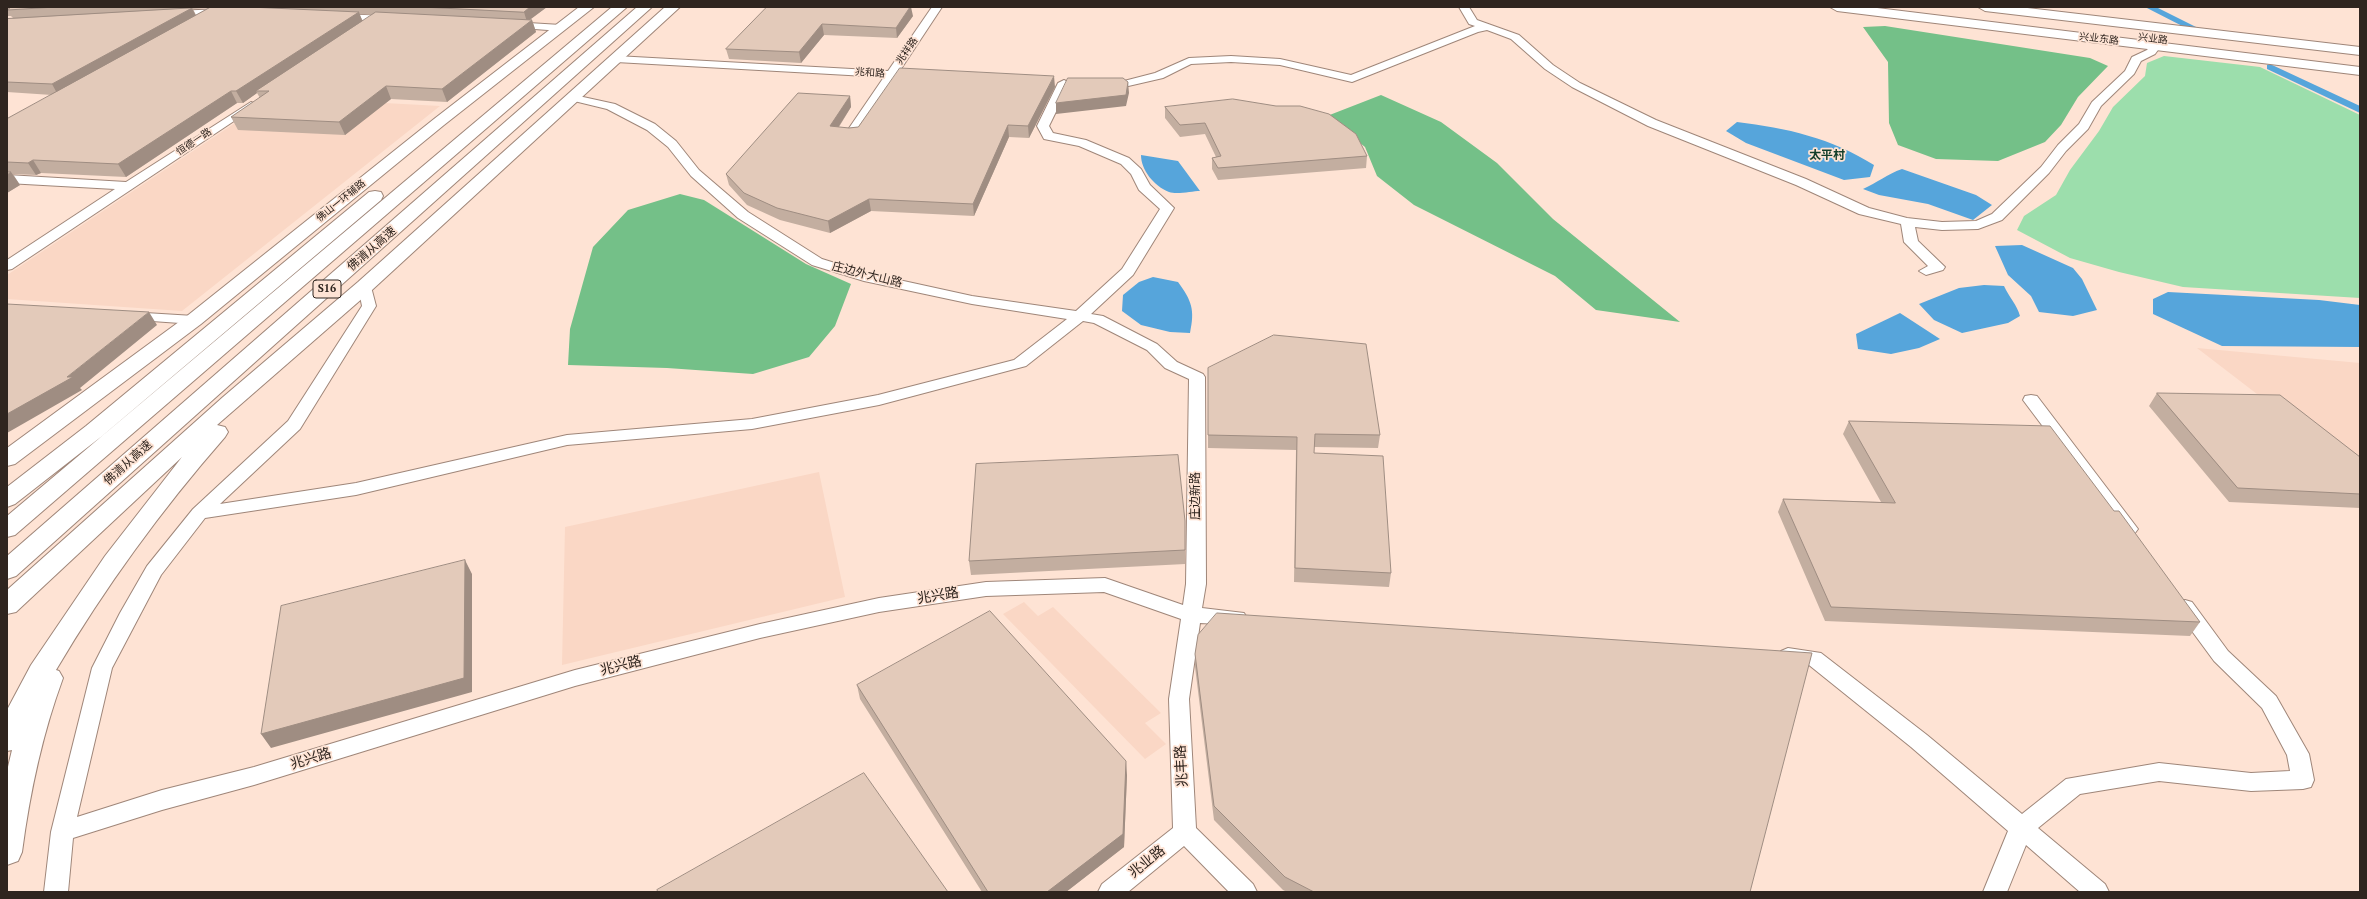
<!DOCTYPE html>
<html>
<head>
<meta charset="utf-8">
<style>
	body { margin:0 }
	#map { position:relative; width:2367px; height:899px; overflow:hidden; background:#fee3d4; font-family:"PT Serif",serif }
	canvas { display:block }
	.frame { position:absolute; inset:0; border:8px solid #2f251f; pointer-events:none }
</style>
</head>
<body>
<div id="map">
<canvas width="2367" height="899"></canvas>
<div class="frame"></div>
</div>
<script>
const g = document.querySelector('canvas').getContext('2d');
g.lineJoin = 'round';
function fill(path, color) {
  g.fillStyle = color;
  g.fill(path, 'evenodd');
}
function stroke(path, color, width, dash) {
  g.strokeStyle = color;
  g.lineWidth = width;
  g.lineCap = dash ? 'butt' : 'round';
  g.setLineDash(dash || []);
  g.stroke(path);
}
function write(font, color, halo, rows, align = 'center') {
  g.font = font + ' "PT Serif","Noto Sans SC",serif';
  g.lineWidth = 3.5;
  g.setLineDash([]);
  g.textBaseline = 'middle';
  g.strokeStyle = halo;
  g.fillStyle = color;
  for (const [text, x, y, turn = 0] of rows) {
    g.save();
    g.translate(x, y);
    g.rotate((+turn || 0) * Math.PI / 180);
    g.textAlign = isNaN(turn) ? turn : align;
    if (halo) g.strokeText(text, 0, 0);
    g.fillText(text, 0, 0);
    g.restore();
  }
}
fill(new Path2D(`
	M274,97L440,106L182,311L7,299V275Z
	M2197,348L2360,363V473Z
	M819,472L845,597L562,665L565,527Z
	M1024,602L1038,616L1053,607L1161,713L1145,723L1166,744L1145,759L1003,614Z`), '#fad7c5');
fill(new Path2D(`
	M2164,56L2260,67L2360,115V298L2183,287L2119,272L2070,258L2017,230L2024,216L2056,195L2070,170L2099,131L2113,107L2145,76L2147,63Z`), '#9cdeac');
fill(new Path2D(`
	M1885,26L2090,58L2108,66L2078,97L2061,125L2045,142L1998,161L1936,159L1898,145L1889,123L1888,62L1863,27Z
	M1381,95L1441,122L1497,163L1553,219L1680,322L1596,310L1555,276L1414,205L1377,176L1365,147L1327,116Z
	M680,194L704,200L806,264L851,284L835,326L809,357L753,374L667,368L568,365L570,329L593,247L628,210Z`), '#74c088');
fill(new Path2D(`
	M1737,122C1787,128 1831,138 1874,165L1870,177L1844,180L1746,143L1726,131Z
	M1141,155L1178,161L1200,191C1192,191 1177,195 1169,192C1154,186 1141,170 1141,155Z
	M1902,169L1976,195L1992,205L1973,220L1928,204L1879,195L1863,189C1877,183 1887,174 1902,169Z
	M2022,245L2073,268L2082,279L2097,310L2073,316L2039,312L2031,296L2008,275L1995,246Z
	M1153,277L1178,282C1192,301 1195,310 1190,333L1170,332L1141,325L1122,311L1123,295L1139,282Z
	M1984,285L2004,286C2009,297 2017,305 2020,316L2008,323L1962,333L1934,320L1919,304L1959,288Z
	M2168,292L2319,300L2360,305V347L2222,346L2153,314V299Z
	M1900,313L1940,339L1919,348L1891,354L1858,349L1856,334Z`), '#56a5db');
fill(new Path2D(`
	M2145,7H2156L2200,29L2192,31Z
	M2270,64L2360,106V113L2267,69V65Z`), '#56a5db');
const minor = new Path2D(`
	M932,7H942L899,72L918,73L924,76L918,79L895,78L855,137L851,138L845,134L884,77L616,62L611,59L616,56L888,71Z
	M1459,7H1469L1477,20L1519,35L1553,65L1580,83L1656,120L1806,179L1869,208L1907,218L1942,222L1976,221L1992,214L2041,167L2058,145L2079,124L2092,102L2125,71L2132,57L2147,50L2152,44H2160L2161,46L2155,54L2141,61L2134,74L2101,106L2088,129L2066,151L2049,173L2002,220L1978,229L1942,230L1915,227L1918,241L1945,267L1943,270L1926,275L1919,271L1928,266L1904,242L1901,224L1859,214L1796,185L1648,126L1572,87L1545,69L1511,39L1487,30L1478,32L1352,82L1280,65L1231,62L1191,64L1163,78L1124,87H1107L1101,84L1107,81H1124L1155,73L1189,58L1231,56L1280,59L1351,75L1475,26L1469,24Z
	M224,9L229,12L228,14L173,17L168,14L173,11Z
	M339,14L390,16L395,19L390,22L335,19V15Z
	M512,22L561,25L566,28L561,31L508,27V23Z
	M1064,80L1070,83L1049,126L1053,133L1086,140L1129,158L1141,169L1150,185L1174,208L1133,275L1091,314L1103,316L1157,344L1177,362L1203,374L1205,377L1206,584L1202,608L1244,613L1247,618L1244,623L1237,625L1200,623L1189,699L1196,828L1253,884L1257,892H1229L1184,846L1128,892H1098L1102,884L1173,828L1169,699L1181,619L1104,592L986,596L879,612L760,638L575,686L254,785L162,810L73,838L68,892H44L51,832L92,668L120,613L147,566L193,509L288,421L362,306L358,286L360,283H370L376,306L300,429L220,504L356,483L567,435L752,419L878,395L1014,360L1067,319L972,304L864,281L812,265L738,218L691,176L668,147L647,130L607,109L570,100L568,98L570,96L574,95L615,104L655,124L676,141L699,170L748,212L822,259L867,273L972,296L1076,311L1122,269L1160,209L1139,190L1131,174L1121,164L1079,146L1044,139L1037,126L1058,83ZM1083,321L1094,323L1147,350L1165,368L1189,379L1186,584L1183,605L1105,578L986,582L879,598L760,624L575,670L254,767L162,790L77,817L112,668L161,575L205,518L356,495L567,445L752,429L879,405L1026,366Z
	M251,102L257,105L255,107L12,269L7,270V260L115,189L7,183V175L126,182Z
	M129,312L194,316L201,320L194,324L124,319L122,316Z
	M2031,395L2037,396L2135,525L2138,529L2135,533L2129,535L2123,533L2023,400L2025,396Z
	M2185,600L2192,602L2228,651L2276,696L2309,754L2314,780L2311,787L2303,789L2251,791L2159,781L2080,794L2038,828L2105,884L2109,892H2080L2026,845L2007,892H1983L2008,831L1911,747L1809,665L1781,661L1778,656L1781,651L1788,648L1821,653L1927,735L2022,814L2066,779L2159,763L2251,773L2290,771L2287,755L2262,708L2214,661L2178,612L2175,607L2178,602Z`);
const secondary = new Path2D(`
	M579,7H594L444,125L201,324L15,464L7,466V448L187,316L434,119Z
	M665,7H680L372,290L217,425L225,427L228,432L225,437C162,509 105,587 56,670L59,671L63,678C42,735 30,792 22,852L18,861L7,865V771L12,750L7,751V710L31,665L105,556L182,457L16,612L7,614V590L223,397L358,282Z`);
const primary = new Path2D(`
	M1830,7H1869L2360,67V75L1837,11Z
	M1978,7H2019L2360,47V55L1985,11Z`);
const motorway = new Path2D(`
	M612,7H627L15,535L7,537V516Z
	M637,7H652L16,576L7,579V556Z
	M375,191L381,192L383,196L381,200L102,436L15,504L7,507V487L86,426L369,192Z`);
stroke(minor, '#9f8679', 2);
stroke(secondary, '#9f8679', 2);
stroke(primary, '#9f8679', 2);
stroke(motorway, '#9f8679', 2);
fill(minor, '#fff');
fill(secondary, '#fff');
fill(primary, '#fff');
fill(motorway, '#fff');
fill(new Path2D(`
	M7,7H547L530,19L532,20L536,32L447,102L391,99L345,135L238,130L231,117L260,98L257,93L243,103H237L126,177L41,173L36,175L13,174L20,185L7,193V119L52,95L7,92V19L13,18L11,16H7ZM209,8L196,15L193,9ZM359,14L373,15L363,21Z
	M767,7L913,16L897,38L824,35L801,63L729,59L726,49Z
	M1055,87L1029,138L1009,137L974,216L871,211L830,233L780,220L747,205L729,185L726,174L850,96L851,107L839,127L849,128L858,127Z
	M1165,107L1367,156L1366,168L1218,180L1212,169V158L1216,157L1205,134L1180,137L1165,118Z
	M1208,368L1380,435L1378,448L1314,447V453L1391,573L1389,587L1294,582L1296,450L1208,448Z
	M2157,393L2360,457V508L2229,502L2149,406Z
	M1849,421L2114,511L2200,622L2190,636L1825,621L1778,512L1783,499L1881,502L1843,434Z
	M1185,521V564L971,575L969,561Z
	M1195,654L1750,892H1287L1283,890L1214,820L1195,667Z
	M857,685L1127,775L1124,847L1066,892H982L860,699Z`), '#c3aea0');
fill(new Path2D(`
	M530,7H547L527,22L524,12Z
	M910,7H911L913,16L897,38L896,28Z
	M192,8L197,18L58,95L52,84Z
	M359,12L363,23L256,91L257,93L243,103L236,91Z
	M532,20L536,32L447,102L442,89Z
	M822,24L824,35L801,63L799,52Z
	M1054,76L1055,87L1029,138L1028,126Z
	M1128,82L1129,93L1126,106L1056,114V103Z
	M386,86L391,99L345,135L339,122Z
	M231,91L237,103L126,177L118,164Z
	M850,96L851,107L832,137L830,126Z
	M1008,125L1009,137L974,216L973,204Z
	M33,160L41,173L36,175L28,163Z
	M11,172L20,185L7,193V175Z
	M869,199L871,211L830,233L828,221Z
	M149,312L157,325L80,388L82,390L7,433V414L67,377Z
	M465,560L472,574V692L271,748L261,734Z
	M1126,761L1127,775L1124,847L1066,892H1047Z`), '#9f8d82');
const building = new Path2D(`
	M11,7H55L8,10Z
	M211,7H249L359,12L236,91H231L118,164L33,160L28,163L7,162V119Z
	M422,7H530L524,12Z
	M767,7H910L896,28L822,24L799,52L726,49Z
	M192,8L52,84L7,82V19Z
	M376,12L532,20L442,89L386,86L339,122L231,117L269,91H256Z
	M900,68L1054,76L1028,126L1008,125L973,204L869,199L828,221L777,208L744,193L726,174L798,93L850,96L830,126L849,128L858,127Z
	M1068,78H1123L1128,82L1126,95L1056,103Z
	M1233,99L1276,106H1300L1329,114L1356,134L1367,156L1218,168L1212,158L1221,156L1205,123L1180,125L1165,107Z
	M7,172H11L7,175Z
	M7,304L149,312L67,377H73L7,414Z
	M1274,335L1366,344L1380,435L1315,434L1314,453L1383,456L1391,573L1295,568L1297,437L1208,435V368Z
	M2157,393L2280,395L2360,457V494L2238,488Z
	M1849,421L2050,426L2114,511H2119L2200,622L1831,607L1783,499L1895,503Z
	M1178,455L1185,521V550L969,561L976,464Z
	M465,560L464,678L261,734L281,606Z
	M990,611L1126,761L1123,834L1047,892H988L857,685Z
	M1217,613L1812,653L1750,892H1314L1285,877L1214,806L1195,654L1198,635Z
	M864,773L948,892H658L657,890Z`);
fill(building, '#e3caba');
stroke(building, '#9f8d82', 1);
write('10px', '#2f251f', '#fee3d4', [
	["兴业东路",2099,39,7],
	["兴业路",2153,39,7],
	["兆祥路",907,51,-56],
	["兆和路",870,73,4],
	["恒德一路",194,142,-34],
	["佛山一环辅路",341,201,-39]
]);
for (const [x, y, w] of [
	[327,289,28]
]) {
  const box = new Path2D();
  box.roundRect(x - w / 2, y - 9, w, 18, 3);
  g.fillStyle = '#fee3d4';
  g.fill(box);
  stroke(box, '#2f251f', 1);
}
write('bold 11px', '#2f251f', null, [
	["S16",327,289]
]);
write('bold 12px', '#123d29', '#fee3d4', [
	["太平村",1827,156]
]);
write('12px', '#2f251f', '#fee3d4', [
	["佛清从高速",372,249,-41],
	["庄边外大山路",867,275,14],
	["佛清从高速",128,463,-42],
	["庄边新路",1196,496,-90]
]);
write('14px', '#2f251f', '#fee3d4', [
	["兆兴路",938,596,-9],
	["兆兴路",621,666,-14],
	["兆兴路",311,759,-17],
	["兆丰路",1182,766,-93],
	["兆业路",1147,862,-39]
]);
</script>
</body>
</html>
